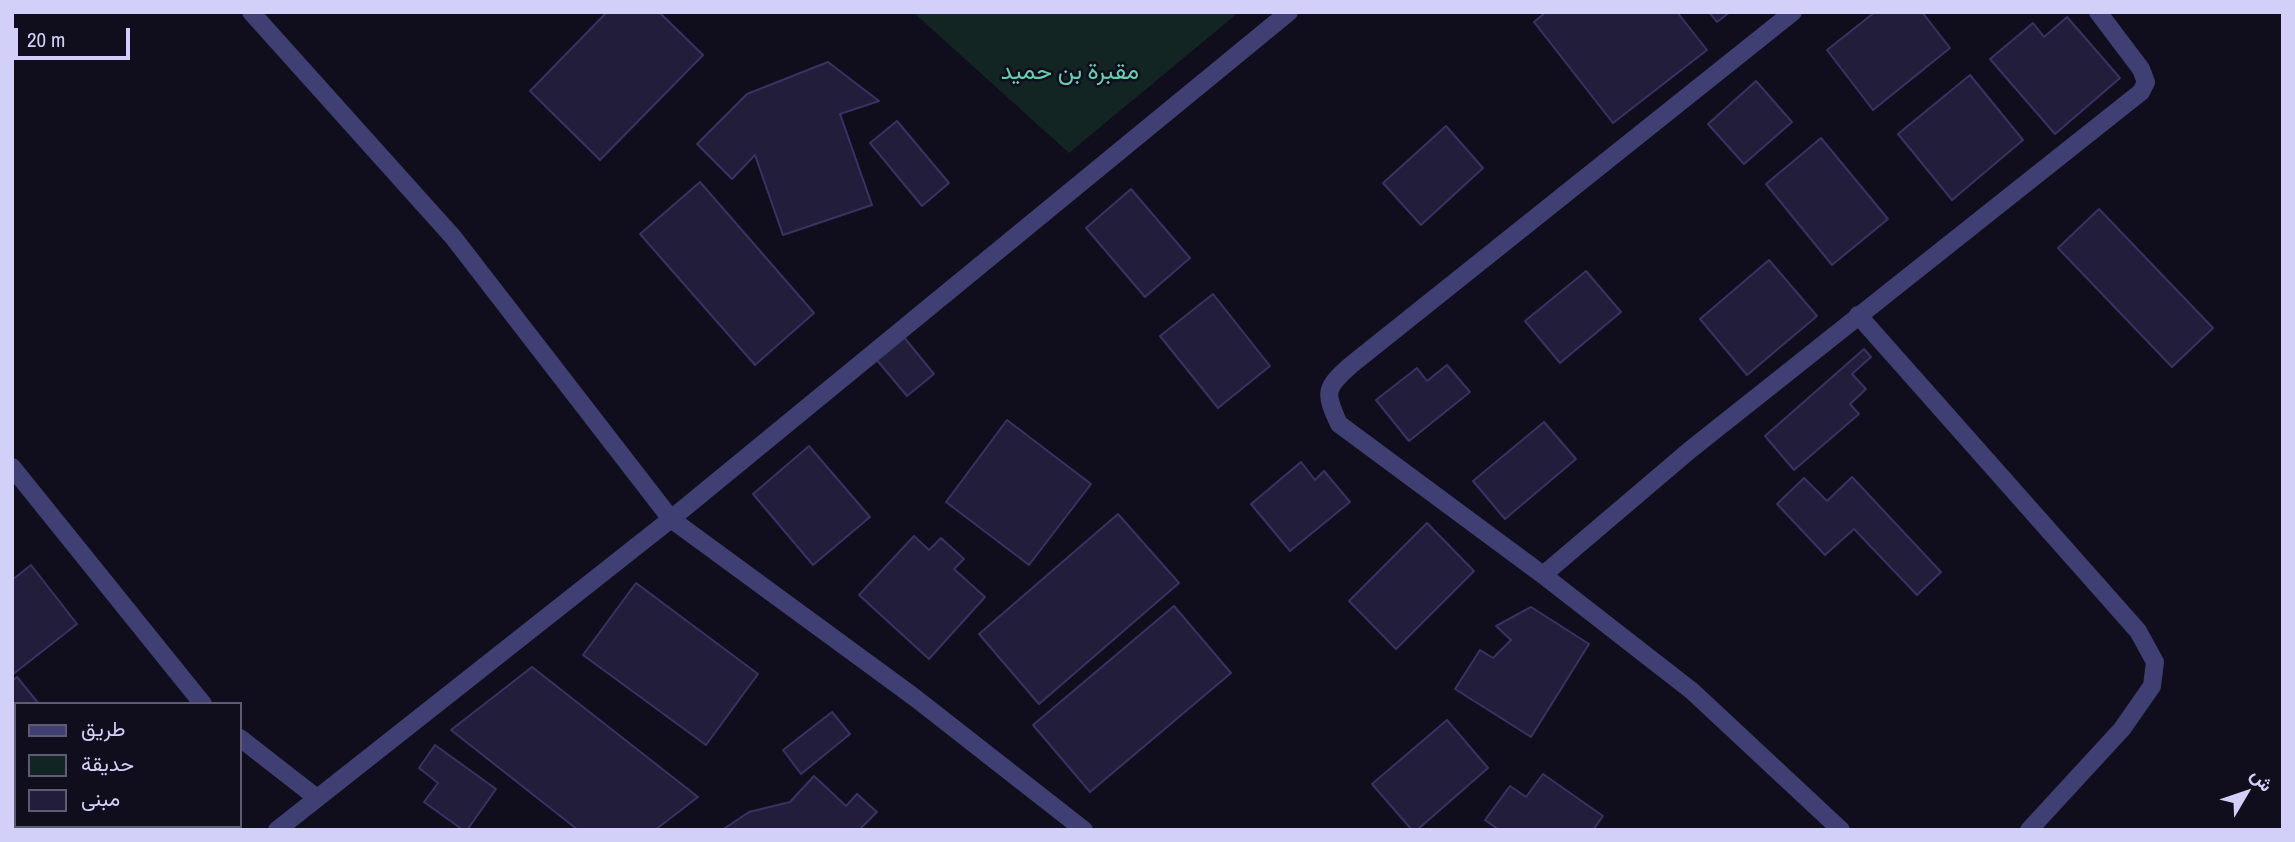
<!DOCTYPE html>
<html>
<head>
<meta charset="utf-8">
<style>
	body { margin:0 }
	#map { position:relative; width:2295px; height:842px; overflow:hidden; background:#100e1c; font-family:"Archivo Narrow",Vazirmatn,sans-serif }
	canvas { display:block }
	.frame { position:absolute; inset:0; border:14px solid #d2cff8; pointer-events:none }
	.legend { position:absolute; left:14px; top:702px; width:228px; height:126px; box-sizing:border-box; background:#100e1c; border:2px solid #5e5b74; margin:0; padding:9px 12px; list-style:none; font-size:21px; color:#d2cff8 }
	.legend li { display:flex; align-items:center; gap:14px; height:35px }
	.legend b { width:35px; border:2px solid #5e5b74 }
	.north { position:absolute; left:2211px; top:758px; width:70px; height:70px; -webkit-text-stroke:5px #100e1c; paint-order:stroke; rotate:51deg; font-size:19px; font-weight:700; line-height:28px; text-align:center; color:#d2cff8 }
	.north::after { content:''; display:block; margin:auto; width:24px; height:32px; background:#d2cff8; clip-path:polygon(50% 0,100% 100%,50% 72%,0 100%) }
	.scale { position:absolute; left:14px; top:28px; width:116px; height:32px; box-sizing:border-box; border:4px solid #d2cff8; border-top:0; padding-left:9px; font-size:21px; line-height:24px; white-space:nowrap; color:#d2cff8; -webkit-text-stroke:5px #100e1c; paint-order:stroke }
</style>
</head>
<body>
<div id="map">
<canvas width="2295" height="842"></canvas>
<div class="frame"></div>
<ul class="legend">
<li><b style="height:9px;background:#3f3f74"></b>طريق</li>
<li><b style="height:19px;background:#122523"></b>حديقة</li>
<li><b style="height:19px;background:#211d3a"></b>مبنى</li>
</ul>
<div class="north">ش</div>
<div class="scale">20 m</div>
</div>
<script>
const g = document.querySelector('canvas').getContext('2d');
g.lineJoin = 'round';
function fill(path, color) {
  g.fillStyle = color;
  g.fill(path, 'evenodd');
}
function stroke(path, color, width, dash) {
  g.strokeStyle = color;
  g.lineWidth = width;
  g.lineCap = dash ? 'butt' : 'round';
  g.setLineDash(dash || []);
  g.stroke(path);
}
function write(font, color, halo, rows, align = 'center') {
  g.font = font + ' "Archivo Narrow",Vazirmatn,sans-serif';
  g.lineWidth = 5;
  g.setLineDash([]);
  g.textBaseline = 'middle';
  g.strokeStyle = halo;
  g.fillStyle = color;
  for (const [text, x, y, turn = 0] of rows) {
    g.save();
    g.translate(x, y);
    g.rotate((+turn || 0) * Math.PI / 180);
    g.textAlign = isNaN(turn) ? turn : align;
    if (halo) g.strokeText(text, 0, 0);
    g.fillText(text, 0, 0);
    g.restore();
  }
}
fill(new Path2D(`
	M913,12H1239L1069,153Z`), '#122523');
const building = new Path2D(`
	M607,12H659L703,55L600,160L530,91Z
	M1546,12H1677L1707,50L1613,123L1534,22Z
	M1709,12H1730L1717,22Z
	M1875,12H1922L1950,48L1873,110L1827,50Z
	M2067,17L2120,78L2055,134L1990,59L2033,23L2044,37Z
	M828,62L879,101L840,114L872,205L783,235L755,155L732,179L697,144L747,94Z
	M1970,75L2023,140L1952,200L1898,134Z
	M1756,81L1792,122L1744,164L1708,124Z
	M897,121L949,183L922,206L870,143Z
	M1446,126L1483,168L1421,225L1383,183Z
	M1821,138L1888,219L1832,265L1766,184Z
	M700,182L814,313L755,365L640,234Z
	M1131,189L1190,258L1145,297L1086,228Z
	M2099,209L2213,328L2172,367L2058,248Z
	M1769,260L1817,316L1747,375L1700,319Z
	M1586,271L1621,312L1560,363L1525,321Z
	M1213,294L1270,366L1218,408L1160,336Z
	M903,336L934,374L907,396L876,359Z
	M1864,349L1871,357L1852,374L1866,389L1850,404L1859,414L1794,470L1765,436Z
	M1447,365L1470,392L1409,441L1376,400L1417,368L1427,381Z
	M1007,420L1091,484L1029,565L946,502Z
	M1544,422L1576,459L1505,519L1473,481Z
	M809,446L870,517L813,565L753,494Z
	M1301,462L1315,480L1324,471L1350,502L1290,551L1251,504Z
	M1852,477L1941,572L1917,595L1854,529L1825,555L1777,504L1804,478L1827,501Z
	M1118,514L1179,583L1039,704L979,634Z
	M1427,523L1474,571L1396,649L1349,601Z
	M914,536L929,550L941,538L964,559L954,569L985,597L929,659L859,595Z
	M31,565L77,624L12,675V580Z
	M636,583L758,674L706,745L583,655Z
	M1174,606L1231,673L1090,792L1033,725Z
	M1531,607L1589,644L1531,737L1455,689L1480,650L1493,658L1511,640L1496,626Z
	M532,667L698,797L655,830H578L451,730Z
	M17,677L39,704H16V803L12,805V681Z
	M832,712L850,734L801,774L783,750Z
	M1447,720L1488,768L1417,830H1412L1372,784Z
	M435,745L496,789L467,830H463L424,802L438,783L419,768Z
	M1543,774L1603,816L1593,830H1499L1485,820L1510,786L1526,797Z
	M814,776L846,806L857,794L877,812L859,830H722L749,812L790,802Z
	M36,826H74L70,830H39Z`);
fill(building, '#211d3a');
stroke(building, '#393263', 2);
stroke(new Path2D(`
	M251,12L453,237L671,519L914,697L1084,830
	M1793,12L1351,365C1325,388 1324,392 1339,424L1543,575L1692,691L1841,830
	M1858,315L2138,631L2155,662L2152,686L2122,729L2029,830
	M12,467L203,704
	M1543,575L1690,450L2141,92L2146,82L2141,69L2098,12
	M240,738L317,798
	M277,830L671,519L1289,12`), '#3f3f74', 18);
write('24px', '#66cdaf', '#100e1c', [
	["مقبرة بن حميد",1070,73]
]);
</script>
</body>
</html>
